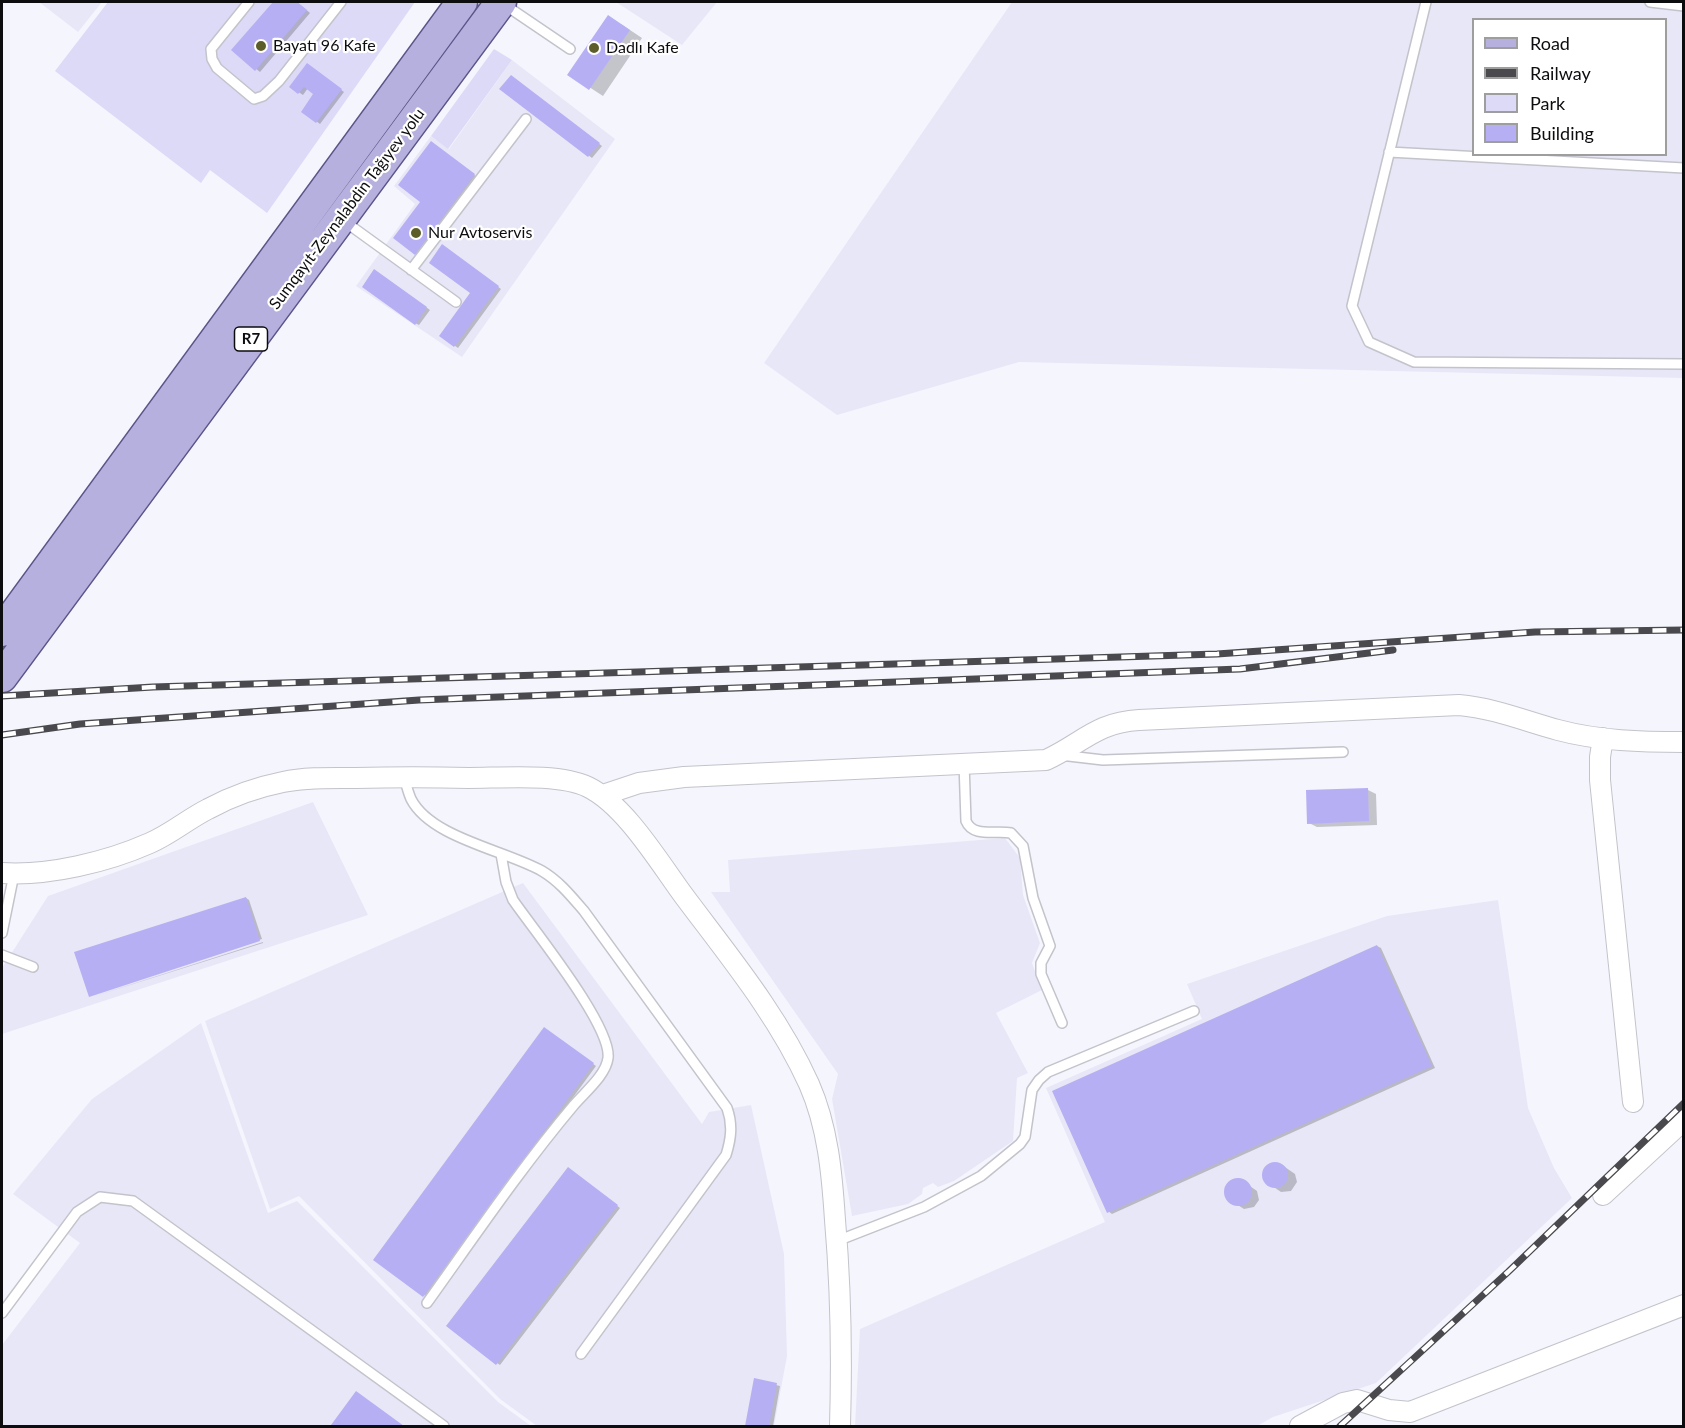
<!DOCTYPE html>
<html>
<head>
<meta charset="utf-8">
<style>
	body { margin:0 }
	#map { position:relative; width:1685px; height:1428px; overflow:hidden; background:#f5f5fe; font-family:Lato,sans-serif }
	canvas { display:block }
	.frame { position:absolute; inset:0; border:3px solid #0d0d10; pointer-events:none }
	.legend { position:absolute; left:1472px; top:18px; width:195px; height:138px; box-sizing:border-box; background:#fff; border:2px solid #9e9e9f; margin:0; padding:8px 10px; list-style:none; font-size:18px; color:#0d0d10 }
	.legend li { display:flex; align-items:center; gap:12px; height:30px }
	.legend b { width:30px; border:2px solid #9e9e9f }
</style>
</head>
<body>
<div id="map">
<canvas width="1685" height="1428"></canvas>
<div class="frame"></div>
<ul class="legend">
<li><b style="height:8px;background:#b6b0de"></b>Road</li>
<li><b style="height:8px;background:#4a4a4e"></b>Railway</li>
<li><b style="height:16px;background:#dcdaf7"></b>Park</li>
<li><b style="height:16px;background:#b6aff4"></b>Building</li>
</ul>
</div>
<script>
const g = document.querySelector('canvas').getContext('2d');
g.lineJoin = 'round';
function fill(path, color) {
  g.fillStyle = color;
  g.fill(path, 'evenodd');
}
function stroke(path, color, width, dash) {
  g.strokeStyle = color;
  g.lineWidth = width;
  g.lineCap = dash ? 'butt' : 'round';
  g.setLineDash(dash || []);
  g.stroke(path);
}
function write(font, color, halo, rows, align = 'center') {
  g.font = font + ' Lato,sans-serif';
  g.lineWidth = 4.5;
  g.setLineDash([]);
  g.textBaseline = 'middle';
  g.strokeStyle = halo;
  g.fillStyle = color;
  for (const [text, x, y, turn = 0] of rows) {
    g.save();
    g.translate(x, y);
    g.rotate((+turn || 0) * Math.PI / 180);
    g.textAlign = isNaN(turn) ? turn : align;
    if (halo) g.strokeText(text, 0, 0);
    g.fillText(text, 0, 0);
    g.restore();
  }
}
fill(new Path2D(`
	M39,2H102L78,32Z
	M616,2H717L682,45Z
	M1012,2H1683V378L1019,362L837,415L764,363ZM1474,20H1666V154H1474Z
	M512,60L615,139L462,357L356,286L415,204L394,186L431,136L449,149Z
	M313,802L368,915L2,1034V968L48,896Z
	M1005,838L1020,858L1023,895L1040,943L1032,963L1042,990L996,1013L1028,1073L1017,1078L1013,1141L954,1181L938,1187L933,1183L923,1188L922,1194L908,1204L852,1216L832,1099L838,1074L711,892H730L728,860Z
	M523,883L702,1124L709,1112L751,1105L784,1254L787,1356L774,1426H537L500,1399L299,1196L270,1209L205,1021Z
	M1498,900L1528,1108L1554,1168L1572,1198L1376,1383L1273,1417L1257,1426H855L860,1329L1105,1222L1046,1088L1202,1019L1187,984L1387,916Z
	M201,1023L268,1213L297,1201L498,1402L531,1426H2V1345L80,1243L13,1194L92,1099Z`), '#e8e7f7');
fill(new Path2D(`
	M108,2H415L267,213L210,170L201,183L55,71Z
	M494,49L512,60L448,149L431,136Z`), '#dcdaf7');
fill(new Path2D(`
	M275,2H297L310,13L260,72L233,50Z
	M621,24L642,38L603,96L569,74Z
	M311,67L344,92L320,124L303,111L316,94L308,88L303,95L291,87Z
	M514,79L602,146L592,158L502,89Z
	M435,145L477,177L419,256L395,238L422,201Z
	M446,248L501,289L458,348L441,336L472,293Z
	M378,273L430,310L419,325L415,323Z
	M1368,790L1376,794L1377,825L1317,827L1309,823Z
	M246,898L249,900L262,939L91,995Z
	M263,942V943L92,997Z
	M1377,946L1381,948L1435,1068L1112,1214L1108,1211Z
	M548,1031L596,1066L427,1297L424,1295Z
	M1279,1163L1295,1174L1297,1182L1291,1191L1281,1192L1265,1181L1264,1171L1270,1164Z
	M572,1171L620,1208L500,1365L497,1363Z
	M1241,1180L1257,1191L1259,1200L1254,1207L1244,1209L1227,1198L1226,1188L1233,1181Z
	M755,1380L780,1386L773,1426H747Z
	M360,1395L403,1426H336L333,1425Z`), '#0003');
fill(new Path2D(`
	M273,2H297L307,10L255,71L231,50Z
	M608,15L630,30L589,90L567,75Z
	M307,63L342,89L316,123L301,112L313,94L304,87L298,94L289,87Z
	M511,75L600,143L588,157L499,89Z
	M431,141L475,174L415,255L393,238L420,202L398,185Z
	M442,244L499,286L454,347L439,336L470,293L429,263Z
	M374,269L427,307L415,325L362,287Z
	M1368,788L1369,821L1307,824L1306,790Z
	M246,897L260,941L89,997L74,952Z
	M1377,945L1432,1066L1107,1213L1052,1091Z
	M544,1027L594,1063L423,1297L373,1260Z
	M1262 1175a13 13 0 1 1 26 0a13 13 0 1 1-26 0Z
	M568,1167L618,1205L496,1365L446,1326Z
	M1224 1192a14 14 0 1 1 28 0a14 14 0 1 1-28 0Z
	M754,1378L777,1383L769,1426H745Z
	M356,1391L404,1426H333L331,1425Z`), '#b6aff4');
const service = new Path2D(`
	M249,2L211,49L212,59L217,68L254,99L263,96L279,81L341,2
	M1426,2L1352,306L1369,342L1414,362L1684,364
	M1650,2L1684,6
	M505,5L570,49
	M1389,152L1684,168
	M344,221L456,302
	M411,270L526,119
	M1060,755L1103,760L1343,752
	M964,763L966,821C973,838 996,830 1011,833L1023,846L1033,898L1050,946L1041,963V974L1062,1023
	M404,777C406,784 408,792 411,799C431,838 505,850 542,871C559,881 571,896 584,911L727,1108C733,1125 731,1139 726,1155L581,1354
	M2,933L14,874
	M2,955L33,967
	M837,1241L924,1207L981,1176L1020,1144L1025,1137L1032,1090L1039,1080L1048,1072L1194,1011
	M427,1303C475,1236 521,1168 574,1105C585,1092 606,1075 608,1058C612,1026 533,929 513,900L506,882L501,854
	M2,1313L77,1212L100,1197L133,1201L444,1426`);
const minor = new Path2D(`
	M1603,738L1600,757V780L1633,1102
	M603,795L639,783L684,777L1046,760C1081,744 1097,722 1139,720L1459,705C1494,708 1525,721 1558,730C1599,741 1642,742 1684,742
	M2,873C49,876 107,862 150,843C171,834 188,819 208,809C230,797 258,787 283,782C306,777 332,778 356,778C394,777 431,777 469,778C502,778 559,773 588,787C625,805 659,862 684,896C728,955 778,1015 809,1084C828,1127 832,1174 835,1220C841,1289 842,1357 840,1426
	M1603,1195L1684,1120
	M1300,1426L1343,1403L1357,1400L1389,1410L1410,1412L1684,1305`);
const primary = new Path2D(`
	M2,631L462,2
	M2,677L501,2`);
stroke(service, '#c3c3cb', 12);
stroke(minor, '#c3c3cb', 22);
stroke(primary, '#5b5488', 33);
stroke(service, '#fff', 9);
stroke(minor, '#fff', 20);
stroke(primary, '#b6b0de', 30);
const rail = new Path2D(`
	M2,696L153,687L1217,654L1535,632L1684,630
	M2,735L80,724L419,700L1240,669L1393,650
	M1340,1426L1508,1272L1684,1103`);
stroke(rail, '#4a4a4e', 7);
stroke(rail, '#fff', 4.5, [14]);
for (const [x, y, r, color] of [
	[261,46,6,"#5d5d2a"],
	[594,48,6,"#5d5d2a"],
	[416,233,6,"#5d5d2a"]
]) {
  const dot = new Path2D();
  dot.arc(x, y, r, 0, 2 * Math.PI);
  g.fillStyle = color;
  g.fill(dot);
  stroke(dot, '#fff', 2);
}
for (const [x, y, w] of [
	[251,339,33]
]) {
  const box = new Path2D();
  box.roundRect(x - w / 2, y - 12, w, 24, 4.5);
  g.fillStyle = '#fff';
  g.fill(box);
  stroke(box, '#0d0d10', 1.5);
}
write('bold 15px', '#0d0d10', null, [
	["R7",251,339]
]);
write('16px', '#0d0d10', '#fff', [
	["Bayatı 96 Kafe",273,46],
	["Dadlı Kafe",606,48],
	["Nur Avtoservis",428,233]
], 'left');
write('16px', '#0d0d10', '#fff', [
	["Sumqayıt-Zeynalabdin Tağıyev yolu",347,209,-53]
]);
</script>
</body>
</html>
